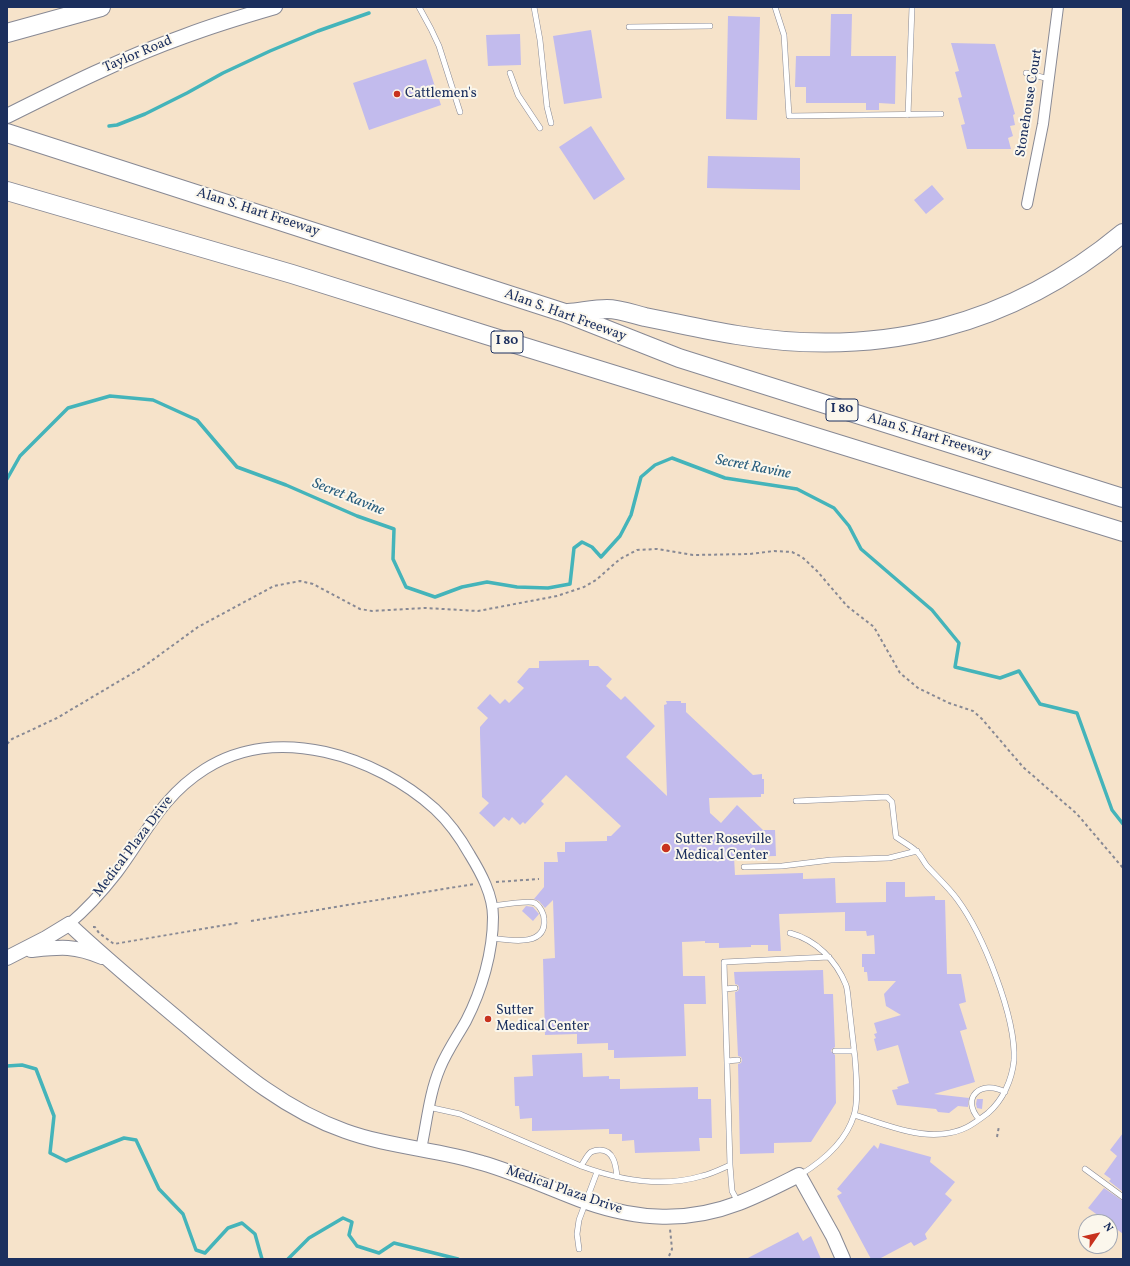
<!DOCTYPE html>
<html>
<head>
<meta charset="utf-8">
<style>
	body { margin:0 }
	#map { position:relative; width:1130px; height:1266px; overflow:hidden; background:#f6e3ca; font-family:Vollkorn,serif }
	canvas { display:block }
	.frame { position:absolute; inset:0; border:8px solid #1b2f5e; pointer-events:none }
	.north { position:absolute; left:1078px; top:1214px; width:40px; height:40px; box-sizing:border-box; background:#fbf7ec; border:1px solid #a1a7b3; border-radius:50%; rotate:56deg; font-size:11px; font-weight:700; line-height:16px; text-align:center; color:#1b2f5e }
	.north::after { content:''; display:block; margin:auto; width:14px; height:18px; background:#c8321e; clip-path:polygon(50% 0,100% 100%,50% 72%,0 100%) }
</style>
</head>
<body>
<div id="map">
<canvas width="1130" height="1266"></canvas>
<div class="frame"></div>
<div class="north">N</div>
</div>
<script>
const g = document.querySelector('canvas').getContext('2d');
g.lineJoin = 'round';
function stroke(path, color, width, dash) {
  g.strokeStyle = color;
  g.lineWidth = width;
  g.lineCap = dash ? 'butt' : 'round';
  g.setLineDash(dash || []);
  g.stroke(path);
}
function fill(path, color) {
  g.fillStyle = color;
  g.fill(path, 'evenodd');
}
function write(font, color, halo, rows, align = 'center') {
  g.font = font + ' Vollkorn,serif';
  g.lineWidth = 4;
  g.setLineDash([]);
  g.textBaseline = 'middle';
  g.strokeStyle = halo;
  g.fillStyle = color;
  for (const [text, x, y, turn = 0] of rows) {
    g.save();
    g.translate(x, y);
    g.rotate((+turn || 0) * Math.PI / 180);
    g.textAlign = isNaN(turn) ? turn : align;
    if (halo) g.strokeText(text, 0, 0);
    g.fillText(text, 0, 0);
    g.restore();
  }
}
stroke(new Path2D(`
	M109,126L117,125L145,114L187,93L223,73L270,51L318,31L369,13
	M7,479L20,456L68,408L110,396L153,400L197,420L237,467L286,485L357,516L394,529L393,559L406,587L435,597L462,587L487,582L517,587L548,588L570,584L574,548L582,542L592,547L601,557L620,536L631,515L641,477L655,465L672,458L725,478L797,489L834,508L849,526L861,549L932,610L959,643L955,667L1000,678L1019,671L1040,704L1077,713L1112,810L1123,824
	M7,1066L22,1065L36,1069L54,1116L50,1153L66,1161L124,1138L136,1140L159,1189L183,1214L196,1250L205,1253L228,1228L242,1223L255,1234L262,1259
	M288,1259L309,1238L343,1218L352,1222L349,1235L357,1246L379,1253L394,1243L458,1259`), '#44b4ba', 3.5);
fill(new Path2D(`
	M831,14H852L851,56H896L895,104L879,103V110H866V103H806V87H795L796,56H830Z
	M728,16L760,17L757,120L726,119Z
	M591,30L602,98L564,104L553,36Z
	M520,34L521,65L488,66L486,35Z
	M951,43L995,44L1015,114L1013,115L1015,125L1010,126L1013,136L1008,138L1011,149H967L961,125L965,124L958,98L962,97L955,72L959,71Z
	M426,59L441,105L369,130L353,83Z
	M591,126L625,179L594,200L559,147Z
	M708,156L800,158V190L707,188Z
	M932,185L944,199L926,214L914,200Z
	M589,660V666H598L612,679L606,686L621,700L625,696L655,726L626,757L667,796L664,705L667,704L666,701H681V703H686V712L753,775L762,774V779H764V794H761V797L709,798L710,813L721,823L737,805L763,830H775L776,856L734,857L735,875L803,873V879L835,878L836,903L886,902V882H905V897L935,896V900H945L947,974H961L966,1002L959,1004L967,1029L960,1031L975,1082L934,1094L969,1098L968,1107L958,1106L949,1113L938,1112L936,1109L897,1105L892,1090L898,1089L897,1087L909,1083L898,1045L877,1051L874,1039L876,1038L874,1034L877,1033L874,1023L901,1015L886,1006L884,994L896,981H868L867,972H864V967H862V954H875L874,935L867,936L866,931H845V912L779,914L781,951H768V945H751V947L719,948V943H705V941L682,942L683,976H705L706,1004H684L686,1056L614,1058V1050H608V1043L577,1044V1034L545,1035L543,959L555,958L553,900L545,908L539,901L534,899L544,887V862H558L557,852H565V842L607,841V836H611L621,826L566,775L541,801L544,804L525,824L523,822L520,825L512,817L509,821L504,817L494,827L479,813L489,803L482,797L480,734V727L488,718L477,708L490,694L500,704L505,699L509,703L524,688L517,682L529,668H539V661Z
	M526,906L533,907L539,914L533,921L522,911Z
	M823,970L824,994H833L835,1047L832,1049L831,1051L835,1055L836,1103L811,1142L774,1143V1153L740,1154L738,1064L741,1063L742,1060L741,1057L738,1056L735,992L738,991L739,988L738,985L735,984L734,972Z
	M582,1053L583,1077L609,1076V1079H620V1089L698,1087V1099H711L712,1138H699L700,1151L635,1153L634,1140L622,1141V1134H609V1129L532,1131V1118L520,1119L519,1106H515L514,1077L533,1076L532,1055Z
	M977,1099H983L982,1109L977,1108L976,1104Z
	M1123,1133V1192L1109,1181L1111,1179L1104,1174L1117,1156L1110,1150Z
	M880,1143L931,1157L930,1162L955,1182L945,1194L952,1200L925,1234L927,1239L914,1246L911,1242L879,1259H871L837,1196L842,1193L837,1189L874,1145L878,1149Z
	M1104,1188L1123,1201V1234L1110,1224V1222H1107L1088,1208Z
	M798,1232L803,1241L811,1236L821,1259H746Z`), '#c2bbed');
const lane = new Path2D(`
	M419,7L431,29L439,46L460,112
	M534,7L540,40L547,107L551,123
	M775,7L784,35L789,116L941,114
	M629,27L710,26
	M510,73L518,95L540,128
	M1026,73L1049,79
	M908,115L912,7
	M796,801L887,797L892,802L896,837C903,842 911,846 916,851C921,855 923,861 927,866C937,877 948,887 957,899C983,934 1016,1017 1014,1060C1012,1080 1003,1100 988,1113C972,1125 963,1132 942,1134C913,1137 882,1123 854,1115
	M744,867L782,866L831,860L889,858L917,851
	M790,933C816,940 836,960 846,985C848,991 848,999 849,1006C851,1023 853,1040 855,1058C856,1073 859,1100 854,1115C846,1142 823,1161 800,1175
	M491,938C508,940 547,948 544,919C544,914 540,906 535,903C529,900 500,905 492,906
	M725,989L735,988
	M835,1051H854
	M727,1061L738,1060
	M428,1107L460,1114L581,1166C619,1180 662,1188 702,1176C711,1174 721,1169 730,1165
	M979,1119C960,1098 981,1079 1005,1092
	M581,1166C584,1162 587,1155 591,1152C593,1151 598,1150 600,1150C614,1150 616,1166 617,1177
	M1085,1169L1123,1197
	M738,1202L732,1191L730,1165L724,962L829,957
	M579,1249L577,1234L579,1220L597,1172`);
const street = new Path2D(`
	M1027,204L1043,124L1058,7
	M69,924C87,909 103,891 117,873C147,833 161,797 205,769C277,723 376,756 435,809C449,822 461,839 470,855C481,873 493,895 493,917C493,952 482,990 466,1021C457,1037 447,1051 440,1068C429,1094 427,1122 421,1149`);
const secondary = new Path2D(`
	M7,116C65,87 123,58 185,36C214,25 244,16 275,7
	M31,950C60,947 74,945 102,957
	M7,958L46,938L69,924C106,959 145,991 184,1024C234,1066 282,1109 345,1131C389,1147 437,1149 482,1163C517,1173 551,1189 586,1202C638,1220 687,1223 739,1203C760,1195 779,1185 799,1175L833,1236L843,1259`);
const highway = new Path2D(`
	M7,33L101,7
	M7,133L565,313L679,358L1123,498
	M7,191L292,274L486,335L1123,532
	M568,313C581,312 594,309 607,309C619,309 633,314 645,317C676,323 706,330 737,335C880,359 1011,326 1123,233`);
stroke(lane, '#888994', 6);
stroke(street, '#888994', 12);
stroke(secondary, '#888994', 16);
stroke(highway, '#888994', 20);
stroke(new Path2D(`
	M7,744L12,739L57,718L143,667L198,627L274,586L300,581L313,584L360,609L372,611L425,608L478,611L557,596L584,587L596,580L620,559L637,550L657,549L693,555L750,554L774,551L792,552L802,557L817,571L847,606L874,627L900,673L918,688L949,703L973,711L982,719L1023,767L1077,814L1123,868
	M496,882L539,879
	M251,921L474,884
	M93,927H95L99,933L114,944L238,923
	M997,1137L999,1126
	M669,1256L672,1249L670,1229`), '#888994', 2, [3, 3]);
stroke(lane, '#fff', 5);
stroke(street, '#fff', 10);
stroke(secondary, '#fff', 14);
stroke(highway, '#fff', 18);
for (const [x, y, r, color] of [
	[397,94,4,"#c8321e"],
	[666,848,5,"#c8321e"],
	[488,1019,4,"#c8321e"]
]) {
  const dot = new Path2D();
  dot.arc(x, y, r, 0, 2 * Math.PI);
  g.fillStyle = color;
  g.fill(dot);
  stroke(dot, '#fbf7ec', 1.5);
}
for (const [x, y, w] of [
	[507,342,32],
	[842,410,32]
]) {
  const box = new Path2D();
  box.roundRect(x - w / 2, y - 11, w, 22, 3);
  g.fillStyle = '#fbf7ec';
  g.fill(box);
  stroke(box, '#1b2f5e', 1);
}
write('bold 13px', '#1b2f5e', null, [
	["I 80",507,342],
	["I 80",842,410]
]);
write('14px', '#1b2f5e', '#fbf7ec', [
	["Taylor Road",138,55,-23],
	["Stonehouse Court",1030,103,-81],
	["Alan S. Hart Freeway",258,213,18],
	["Alan S. Hart Freeway",565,316,20],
	["Alan S. Hart Freeway",929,437,17],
	["Medical Plaza Drive",134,847,-53],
	["Medical Plaza Drive",564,1191,19]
]);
write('14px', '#1b2f5e', '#fbf7ec', [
	["Cattlemen's",405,94],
	["Sutter Roseville",675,840],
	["Medical Center",675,856],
	["Sutter",496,1011],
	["Medical Center",496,1027]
], 'left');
write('italic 15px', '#295e7e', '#fbf7ec', [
	["Secret Ravine",753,468,11],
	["Secret Ravine",348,498,22]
]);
</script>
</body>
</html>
